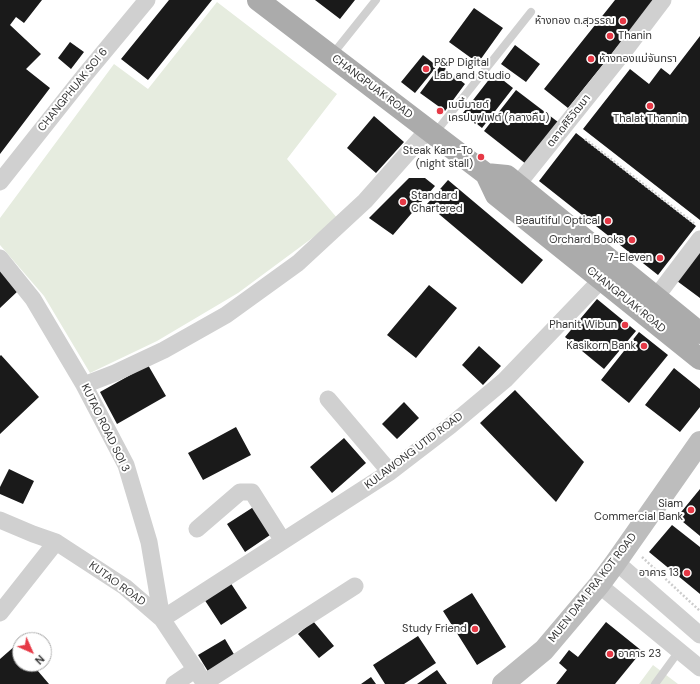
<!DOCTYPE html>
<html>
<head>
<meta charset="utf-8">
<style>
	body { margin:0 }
	#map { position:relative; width:700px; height:684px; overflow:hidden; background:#fff; font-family:"DM Sans",sans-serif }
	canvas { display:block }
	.north { position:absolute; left:12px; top:632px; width:40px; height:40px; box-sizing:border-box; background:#fff; border:1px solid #adadad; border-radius:50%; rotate:135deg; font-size:11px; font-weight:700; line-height:16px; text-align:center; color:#333 }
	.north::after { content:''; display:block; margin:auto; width:14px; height:18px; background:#e63946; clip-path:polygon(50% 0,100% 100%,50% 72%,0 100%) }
</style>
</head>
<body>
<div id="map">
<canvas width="700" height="684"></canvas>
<div class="north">N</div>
</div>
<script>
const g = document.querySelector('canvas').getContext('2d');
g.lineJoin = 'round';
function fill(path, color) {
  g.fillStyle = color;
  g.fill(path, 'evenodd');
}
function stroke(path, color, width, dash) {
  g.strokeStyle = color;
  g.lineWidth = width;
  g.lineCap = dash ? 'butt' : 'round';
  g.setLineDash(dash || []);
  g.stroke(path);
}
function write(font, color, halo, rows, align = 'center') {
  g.font = font + ' "DM Sans","Noto Sans Thai",sans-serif';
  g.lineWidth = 4;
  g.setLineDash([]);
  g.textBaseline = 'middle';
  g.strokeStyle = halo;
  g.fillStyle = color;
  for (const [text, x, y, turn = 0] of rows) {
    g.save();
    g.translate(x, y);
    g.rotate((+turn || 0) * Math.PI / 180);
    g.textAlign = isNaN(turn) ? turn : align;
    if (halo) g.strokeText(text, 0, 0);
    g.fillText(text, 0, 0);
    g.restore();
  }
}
fill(new Path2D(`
	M217,2L337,94L287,159L338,219L238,293L157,341L90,373L44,296L0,245V218L114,64L148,89Z
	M653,665L678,684H639Z`), '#e6ecdf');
fill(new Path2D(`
	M0,0H42L24,23L16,17L10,25L41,54L26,69L50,88L0,154Z
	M169,0H212L148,80L121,59Z
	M315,0H355L340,19Z
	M615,0H655L568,108L544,89Z
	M474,8L503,28L478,63L449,42Z
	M700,36V220L583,129L630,69L649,84L661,68L670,75Z
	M70,42L84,52L71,69L58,58Z
	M515,45L540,64L526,82L501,64Z
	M423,55L437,66L415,93L401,82Z
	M441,65L465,84L445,111L420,93Z
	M494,73L513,88L482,128L463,113Z
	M516,90L558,122L526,164L484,131Z
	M374,116L404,142L376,173L347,148Z
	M576,133L696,226L658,275L539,181Z
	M409,178H425L435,186L393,235L369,218Z
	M448,180L543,260L522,284L427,204Z
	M700,251V298L677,281Z
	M0,270L19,290L0,308Z
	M429,285L457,308L416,358L387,335Z
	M597,299L636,331L604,369L565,337Z
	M639,332L668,355L629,403L601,380Z
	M479,346L501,366L483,385L462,365Z
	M1,355L39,397L0,434V356Z
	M148,365L166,396L117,424L100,392Z
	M674,368L700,389V407L680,432L645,405Z
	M515,390L584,462L556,502L480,423Z
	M404,402L419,418L397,439L382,424Z
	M236,427L251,455L203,480L188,453Z
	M344,438L366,463L332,493L310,467Z
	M9,469L34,481L23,504L0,494V487Z
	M700,489V536L677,517Z
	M255,506L273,533L245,552L227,524Z
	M672,525L700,547V594L649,552Z
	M230,582L247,608L221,625L204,599Z
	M472,593L506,647L477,665L443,611Z
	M313,621L334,646L319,658L298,634Z
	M606,622L642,651L615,684H556L567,670L559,663L569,650L578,657Z
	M418,636L436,663L404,684H385L373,665Z
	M225,639L235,656L209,673L198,655Z
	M16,645L20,650V664H32L49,684H0V659Z
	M437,670L447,684H417Z
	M371,677L376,684H361Z`), '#1a1a1a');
stroke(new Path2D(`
	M585,139L695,224
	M642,557L700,611`), '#cdcdcd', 2.5, [2, 2]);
stroke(new Path2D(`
	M332,55L376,0
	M435,133L531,12
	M655,684L679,651`), '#d0d0d0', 8);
stroke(new Path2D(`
	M0,182L84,76L147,0
	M518,184L619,58L663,0
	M0,258L33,299L84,385L126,465L149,542L162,619L390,472L450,426L505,380L601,280
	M656,297L700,239
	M84,385L115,373L164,350L226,315L298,263L365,201L428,130
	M328,399L390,472
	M0,520L33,534L56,542L125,587L162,619L205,684
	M197,529L240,492H252L283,541
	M616,562L700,635
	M599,585L700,668
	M0,613L56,542
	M204,683L355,586
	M174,684L196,669`), '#d0d0d0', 17);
stroke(new Path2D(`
	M503,684L544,650L599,585L616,562L700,442`), '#bdbdbd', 22);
stroke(new Path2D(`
	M258,0L486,174L496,195L700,359
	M486,174L507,176L700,333`), '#ababab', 22);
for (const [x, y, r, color] of [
	[623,21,4,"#e63946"],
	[610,36,4,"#e63946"],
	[591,59,4,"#e63946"],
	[426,69,4,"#e63946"],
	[650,106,4,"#e63946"],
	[440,111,4,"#e63946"],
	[481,157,4,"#e63946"],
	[403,202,4,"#e63946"],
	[608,221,4,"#e63946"],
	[632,240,4,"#e63946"],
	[660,258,4,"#e63946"],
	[625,325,4,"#e63946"],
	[644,346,4,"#e63946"],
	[691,510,4,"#e63946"],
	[687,573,4,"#e63946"],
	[475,629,4,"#e63946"],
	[610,654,4,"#e63946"]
]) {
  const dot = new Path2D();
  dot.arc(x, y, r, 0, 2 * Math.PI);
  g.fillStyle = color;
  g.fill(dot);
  stroke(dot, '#fff', 1.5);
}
write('11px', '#333', '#fff', [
	["ห้างทอง ต.สุวรรณ",615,21],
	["Thanin",618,36,"left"],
	["ห้างทองแม่จันทรา",599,59,"left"],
	["P&P Digital",434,63,"left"],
	["Lab and Studio",434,76,"left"],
	["เบบี้มายด์",448,105,"left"],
	["เครปบุฟเฟต์ (กลางคืน)",448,118,"left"],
	["Thalat Thannin",650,119,"center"],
	["Steak Kam-To",473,151],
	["(night stall)",473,164],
	["Standard",411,196,"left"],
	["Chartered",411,209,"left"],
	["Beautiful Optical",600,221],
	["Orchard Books",624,240],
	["7-Eleven",652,258],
	["Phanit Wibun",617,325],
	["Kasikorn Bank",636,346],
	["Siam",683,504],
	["Commercial Bank",683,517],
	["อาคาร 13",679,573],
	["Study Friend",467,629],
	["อาคาร 23",618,654,"left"]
], 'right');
write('11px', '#333', '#fff', [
	["CHANGPUAK ROAD",372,87,37],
	["CHANGPHUAK SOI 6",73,90,-51],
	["ตลาดศิริวัฒนา",569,121,-52],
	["CHANGPUAK ROAD",626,300,39],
	["KUTAO ROAD SOI 3",105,428,64],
	["KULAWONG UTID ROAD",414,451,-37],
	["KUTAO ROAD",117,584,36],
	["MUEN DAM PRA KOT ROAD",593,588,-52]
]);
</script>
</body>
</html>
